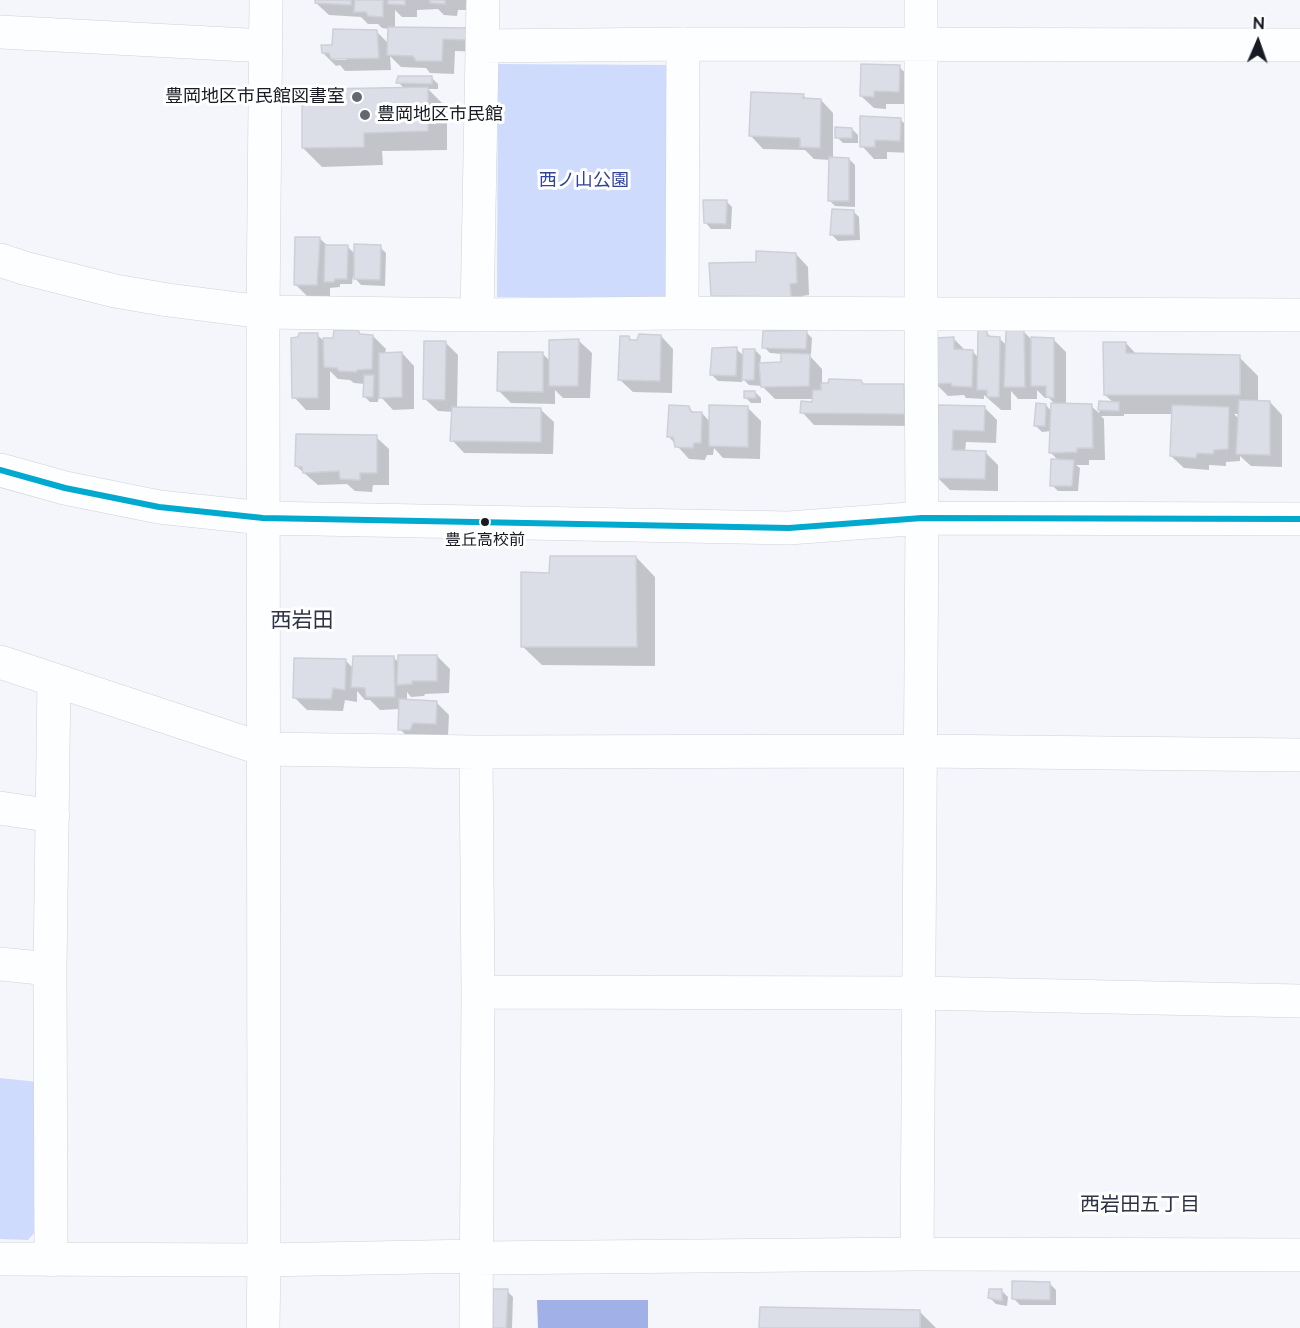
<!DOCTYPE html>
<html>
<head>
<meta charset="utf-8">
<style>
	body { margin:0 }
	#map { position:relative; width:1300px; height:1328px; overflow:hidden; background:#f4f6fc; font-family:Raleway,sans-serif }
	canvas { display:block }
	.north { position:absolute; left:1228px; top:12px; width:60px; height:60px; -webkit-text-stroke:4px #fff; paint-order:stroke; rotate:2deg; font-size:16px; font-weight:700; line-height:24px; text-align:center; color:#181b23 }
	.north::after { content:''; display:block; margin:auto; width:21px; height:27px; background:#181b23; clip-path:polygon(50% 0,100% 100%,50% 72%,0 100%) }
</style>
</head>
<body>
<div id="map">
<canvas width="1300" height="1328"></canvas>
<div class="north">N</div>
</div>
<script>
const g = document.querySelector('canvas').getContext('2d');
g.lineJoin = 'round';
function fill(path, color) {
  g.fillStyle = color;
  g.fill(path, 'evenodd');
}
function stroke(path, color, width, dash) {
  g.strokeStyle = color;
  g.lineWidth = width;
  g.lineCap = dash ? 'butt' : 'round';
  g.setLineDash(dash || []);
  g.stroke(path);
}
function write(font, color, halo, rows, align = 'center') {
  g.font = font + ' Raleway,"Noto Sans JP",sans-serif';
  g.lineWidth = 6;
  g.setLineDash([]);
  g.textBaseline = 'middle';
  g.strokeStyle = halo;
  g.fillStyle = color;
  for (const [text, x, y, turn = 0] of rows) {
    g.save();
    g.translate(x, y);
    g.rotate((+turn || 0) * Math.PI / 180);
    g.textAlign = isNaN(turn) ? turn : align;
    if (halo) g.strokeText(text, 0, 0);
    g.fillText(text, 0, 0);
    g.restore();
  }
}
fill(new Path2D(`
	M498,64L671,65L670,298L497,297Z
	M0,1078L38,1082L36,1231L28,1240L0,1239Z`), '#cfdbfd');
fill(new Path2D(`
	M537,1300H648V1328H538Z`), '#a1b1e8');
fill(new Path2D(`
	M316,0H478V10H458L457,16L444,15L438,9L417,10V17H402L395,10V28L468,30L481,52L455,51L454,74L430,73L426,68L401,67L390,56L391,70L345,71L340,65L336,66L323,53L334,47L377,32L389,44V29L382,28L378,24H368L361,17L329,15L316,3ZM334,57H346V60H334Z
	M899,67L912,79L911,104H886V109L874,108L861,96Z
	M432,78L438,84V89H428L447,108V150L382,151L383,165L322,167L303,148L405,89L398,82Z
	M803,95L808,100H821L833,113V159H849L855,165V207L835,206L829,200L830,160L814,159L805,150L763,149L751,136Z
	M900,119L913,132L912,153L887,152V159H874L862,146Z
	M852,129L858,135V143H843L837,137Z
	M726,201L732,207L731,229H711L705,222Z
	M853,211L859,217L860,240L838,241L832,235Z
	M319,238L328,246L348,247L355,254L380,247L386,253L385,286L361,285L353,276L352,284H340V287L330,288V297H308L295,284Z
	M796,254L808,267L809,295L802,296L803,309L725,308L713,296L758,263Z
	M806,332L812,338L811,354H808L822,369V385L861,381L865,386L903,385L916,398L917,426L814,425L802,412L813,404L814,399H775L762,386L749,385L742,378V382L718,381L712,375L736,349L744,356L755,350L761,356L760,365L783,364L782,354L770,353L764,347Z
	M986,332L992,338H999L1007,346L1024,332L1031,339H1053L1066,352V405L1091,406L1099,413L1101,402L1114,403L1105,395L1126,343L1137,355L1239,357L1258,376V402H1270L1282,415V467L1251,466L1240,456V461L1226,462V466L1209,465V470L1184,468L1171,456L1173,414H1124V416H1101L1104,419L1105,460H1089V465H1076L1080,468L1078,491H1058L1052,485L1059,461L1050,452L1051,431L1042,432L1036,426L1046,405L1052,412L1055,404L1049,398H1045L1037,390V399H1018L1011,391V410H1001L984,395V399L966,398L964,395L948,396L935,383L954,339L966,351H972L979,358ZM1234,414H1240V420Z
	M317,335L325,342L361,335L373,336L386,349L385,354L402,353L414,366V409L393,410L379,395L378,402H370L364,396L365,384L354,383L350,380L338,379L330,371V410H306L294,397Z
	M661,336L673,349L672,393L633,392L620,380L628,337L633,341Z
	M579,341L592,353L590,398H563L555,390V404L511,403L498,390L542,353L551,362Z
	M445,342L458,355L457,408L541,410L554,422L553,454L464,453L452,440L454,412L438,411L425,399Z
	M755,392L761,398V403H751L745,397Z
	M688,407L694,413H702L710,422L748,408L761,421L760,459L723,458L714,448L713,455H707L705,460L689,459L669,437Z
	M939,407L985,408L997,420L996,443L966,442L965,452L986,453L998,465V491L950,490L937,477Z
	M376,437L389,449V485H373L372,492L355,491L347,484L318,485L296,466Z
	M636,557L655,577V666L542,665L522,646L551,574Z
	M437,656L450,669L449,693L425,694L424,696L411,697L407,692V701L436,702L449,715L448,736L425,735L422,742H412L400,729V709L380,710L370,700H365L357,691V702L345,700L343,711L307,710L295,698L345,660L354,669L394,658L399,663Z
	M1050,1284L1056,1290V1305H1020L1014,1299Z
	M507,1291L513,1297L512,1328H494Z
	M1002,1291L1008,1297L1007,1306L996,1304L990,1298Z
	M919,1311L936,1328H761Z`), '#0003');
const building = new Path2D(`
	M315,0H351V5L315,3Z
	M355,0H383V17L368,16L366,12H354Z
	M388,0H405V5L388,4Z
	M430,0H445V4L430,3Z
	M388,27L469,28V40L443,39L442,61H416L413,56L387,55Z
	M333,29L377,30L379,58L331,59L329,53H322L321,45H332Z
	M861,64L900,65L899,92L874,91V97L860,96Z
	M398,76H432V84L396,83Z
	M428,87V131L364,133V147L302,148V100L325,99L326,89Z
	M751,92L804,94L803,98L821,99L820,148L800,147V138L749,136Z
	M860,116L901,118L900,141L875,140V147H860Z
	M835,127L852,128V138H835Z
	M829,157L849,158V201H828Z
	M703,200H727L726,224L704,223Z
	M832,209L854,210V235H830Z
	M295,237H320L317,285H294Z
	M354,244L381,245L380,280L354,279Z
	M325,245H348L347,279H335L334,282H324Z
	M756,251L796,253L797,283L790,284L791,297L711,296L709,263L756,262Z
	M334,330H358L360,334L373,335L372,369L357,370L356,372L339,371L337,368L324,367L323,338H333Z
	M807,330L806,349L762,348L763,331Z
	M978,330L987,331V336L1000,337L999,397H987V390H977Z
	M1006,330H1024L1025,387H1004Z
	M299,333H318V398H292L291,338L298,337Z
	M639,334L661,335L660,381L618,380L620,336H629L630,340H637Z
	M954,337V349L973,350L972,387L952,386L951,383L934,384L935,338Z
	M1031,337L1054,338V398L1046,397V386H1031Z
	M579,339L578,386H549V340Z
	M424,341H446L445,400L423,399Z
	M1103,342H1126V353L1240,355V395H1104Z
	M737,347L736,376L710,375L712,348Z
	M743,349H755L754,380H742Z
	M402,352V397L379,398V353Z
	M498,352H543V392L497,391Z
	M781,353L810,354L809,386L761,387L759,363L781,362Z
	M364,375H374L373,397H363Z
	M829,379L861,380L863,384H904L905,414L800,413L801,401L812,402L813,390H821V383H828Z
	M744,391H755L756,398H744Z
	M1239,400L1270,401V455L1236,454Z
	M1099,401L1119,402V411L1098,410Z
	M1036,403L1046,404L1045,426H1034Z
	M1051,403L1092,404L1093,448H1077V452L1049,453Z
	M669,405L689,406L691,412H702L701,443H694L693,448L675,447L673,437H667Z
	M709,405L748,406V447L709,446Z
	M938,405L985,406L984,431L953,430L952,450L986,451L985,479L936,478Z
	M1172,405L1229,407L1228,449L1214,450L1213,454L1197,453L1196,458L1170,456Z
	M452,407L541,408V442L450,441Z
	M296,434L377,435V473H360V480L340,479L339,471L303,473L302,467L295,466Z
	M1051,459L1074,460L1072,486H1050Z
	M550,556H636L637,647H521V572L549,573Z
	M398,655H437V681H412V684L397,685Z
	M353,656H394L395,697H366L365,688L351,687Z
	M294,658L346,659L345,690L333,688L331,699L293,698Z
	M399,699L437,701L436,724L413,723L410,730H398Z
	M1012,1281L1050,1282V1300L1012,1299Z
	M493,1289H508L506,1328H493Z
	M989,1289H1002V1301L988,1298Z
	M760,1307L920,1310V1328H759Z`);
fill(building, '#dbdee7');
stroke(building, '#ced0d7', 1.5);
const minor = new Path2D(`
	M0,32L266,46
	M482,46L683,44L1300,45
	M0,260L24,268L115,291L168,300L263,312L477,315L682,313L1300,315
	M682,313L683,44
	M477,315L483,0
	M0,470L65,488L159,507L263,518L789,528L922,518L1300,519
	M0,662L263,749L476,752L920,751L1300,755
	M476,752L478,992L476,1328
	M0,808L53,816
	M0,964L50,969
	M478,992L920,993L1300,1001
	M917,1254L922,518L921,315V0
	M0,1259L264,1260L476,1256L478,1258L917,1254L1300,1255
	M51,1260L50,969L54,680
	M263,1328L264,1260L263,312L266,0`);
stroke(minor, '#ced1d8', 34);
stroke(minor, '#fdfeff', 33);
stroke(new Path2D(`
	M0,470L65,488L159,507L263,518L789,528L922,518L1300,519`), '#00a9ce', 6);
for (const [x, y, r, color] of [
	[357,97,6,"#65686f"],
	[365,115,6,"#65686f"],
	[485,522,5,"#181b23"]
]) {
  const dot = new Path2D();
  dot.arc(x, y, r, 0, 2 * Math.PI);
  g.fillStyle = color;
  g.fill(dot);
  stroke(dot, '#fff', 2);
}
write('16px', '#181b23', '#fff', [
	["豊丘高校前",485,540]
]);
write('18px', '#181b23', '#fff', [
	["豊岡地区市民館図書室",345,97],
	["豊岡地区市民館",377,115,"left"]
], 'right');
write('18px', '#31449c', '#fff', [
	["西ノ山公園",584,181]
]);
write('20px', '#2c3345', '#fff', [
	["西岩田五丁目",1140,1205]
]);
write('21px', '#2c3345', '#fff', [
	["西岩田",302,621]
]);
</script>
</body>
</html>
